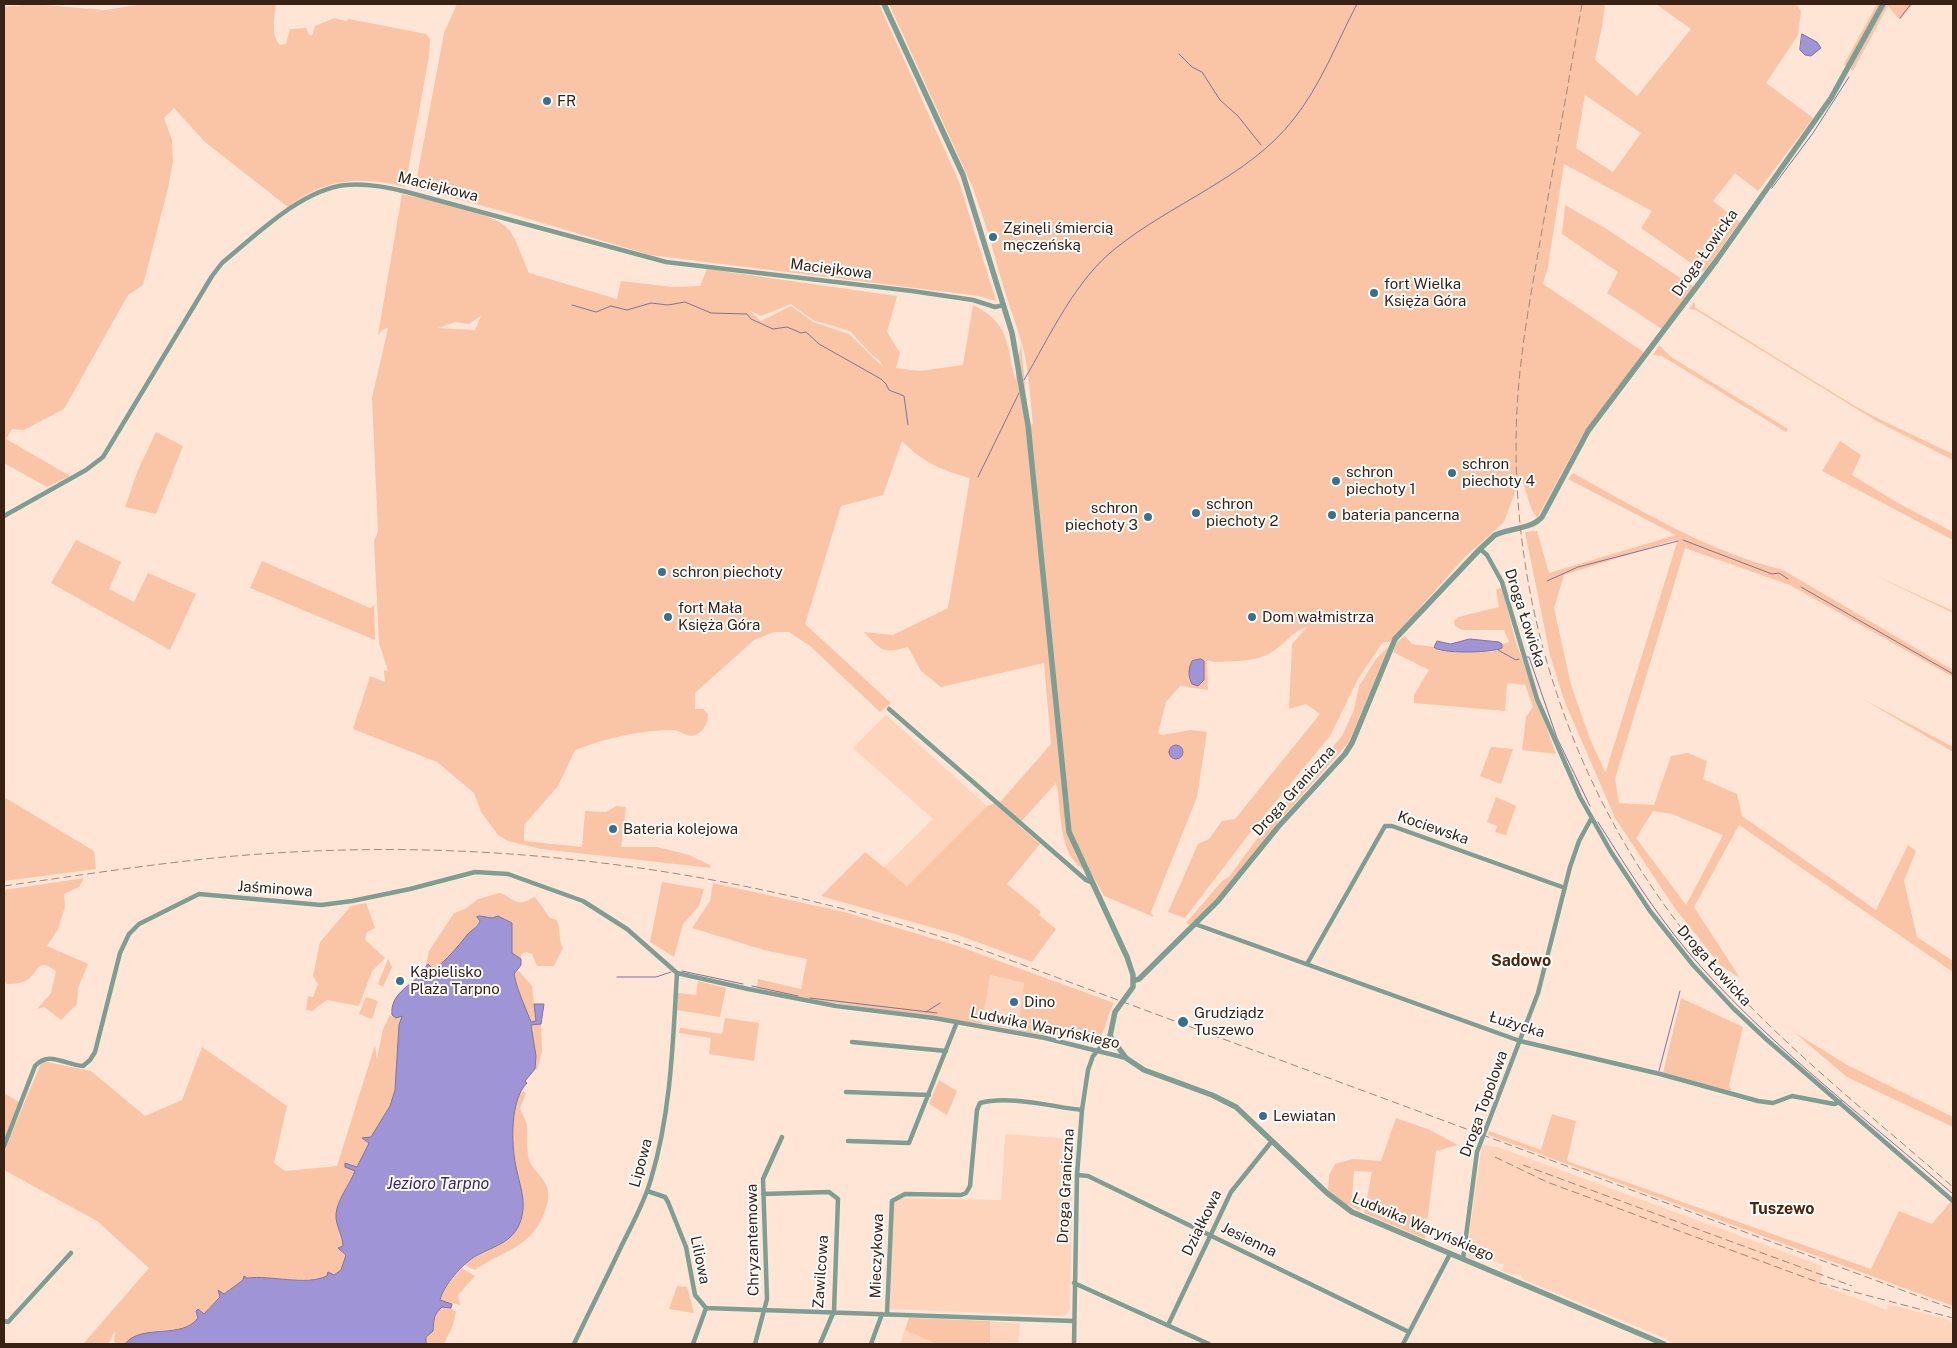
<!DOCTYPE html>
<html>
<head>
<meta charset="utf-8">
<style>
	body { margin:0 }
	#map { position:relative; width:1957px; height:1348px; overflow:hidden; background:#ffe5d6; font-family:"Public Sans",sans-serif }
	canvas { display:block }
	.frame { position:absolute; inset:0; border:5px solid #392214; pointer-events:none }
</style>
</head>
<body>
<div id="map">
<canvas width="1957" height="1348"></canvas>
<div class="frame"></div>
</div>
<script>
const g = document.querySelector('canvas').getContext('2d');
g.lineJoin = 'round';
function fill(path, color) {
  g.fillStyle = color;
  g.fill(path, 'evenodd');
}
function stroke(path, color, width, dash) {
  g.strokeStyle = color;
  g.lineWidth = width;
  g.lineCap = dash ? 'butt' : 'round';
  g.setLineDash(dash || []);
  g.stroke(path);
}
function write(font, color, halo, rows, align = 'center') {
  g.font = font + ' "Public Sans",sans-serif';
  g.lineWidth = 4;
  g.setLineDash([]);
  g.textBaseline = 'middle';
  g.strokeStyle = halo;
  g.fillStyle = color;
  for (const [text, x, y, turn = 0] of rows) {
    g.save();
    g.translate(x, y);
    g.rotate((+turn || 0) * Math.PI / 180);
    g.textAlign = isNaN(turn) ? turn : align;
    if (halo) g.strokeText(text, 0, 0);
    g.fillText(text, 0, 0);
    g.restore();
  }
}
fill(new Path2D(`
	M886,715L987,806L907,886L883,868L933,819L853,748Z
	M989,975L1024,983L1018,1031L982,1024Z
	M1005,1134L1073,1139L1070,1310L1064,1316L890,1309L893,1202L900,1198L1001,1200Z
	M1482,1145L1498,1147L1822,1266L1821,1285L1887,1310L1888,1304L1953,1321V1344H1674L1662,1337L1522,1279L1521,1275L1516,1273L1512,1275L1502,1271L1504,1265L1478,1255L1476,1260L1466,1256Z
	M909,1318L1020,1323L1018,1344H900Z`), '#fed4bc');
fill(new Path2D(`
	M32,4L105,10L144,4H276C275,15 270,36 280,45L286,44L290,29L306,28L309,35H312L315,26L334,18L346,21L349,19L426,34L430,39L429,56L405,187C362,176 325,178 288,207L205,142L174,108L164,118L172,140L173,161L168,188L143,285L128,295L64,409L24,430L12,429L6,439L70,476L47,487L4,463V7Z
	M457,4H879L959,182L996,301L979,296L650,255L506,212L415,188L444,33Z
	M889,4H1605L1602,27L1595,60L1637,96L1691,29L1656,4H1796L1801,11L1798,35L1766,83L1813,118L1758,191L1735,173L1713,201L1740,222L1704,272L1641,228L1652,211L1564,164L1548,266L1543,284L1645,353L1584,432L1537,518L1531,508L1521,476L1504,522L1464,558L1423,604L1401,634L1389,642H1383L1358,679L1330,736L1249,834L1185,918L1168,912L1198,844L1209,839L1222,821L1235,819L1320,714L1306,704L1289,709L1292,644L1307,627C1292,631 1285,644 1272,652C1257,662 1232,661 1214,662L1207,660L1208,690L1180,686L1166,702L1158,733L1162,735L1191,730L1207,732L1197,797L1151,912L1154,917L1104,896L1091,873C1056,860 1063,812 1056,783L1018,825L1040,844L1007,884L1041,912L1039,915L1056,929L1032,962L955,934L821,896L865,852L907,886L987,806L1001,801L1051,744L1044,663L941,687L921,671L908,647C883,654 881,651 864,632L893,635L948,608L970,478C941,470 924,463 902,441L883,495L841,506L805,624L891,703L880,712L810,646L789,632H774L754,640L695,693V709H703L708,714C708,722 704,732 695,735C686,738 681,730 673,730C640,730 606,738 575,750L558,786L524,825V841L582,847L585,811L606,812L616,806L626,807L621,847H657L689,855L710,865L711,868L541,849L508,841L498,835L481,812L474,793L437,762L353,729L370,676L385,682L384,670L388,671L379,643L374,541L378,532L372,398L388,328L383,329L378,335L402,194C424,199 499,213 510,231C518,243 523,260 529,273L617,299L621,281L673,287L700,286L707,269L897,296L887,332L900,353L896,368L920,371L963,365L973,305C1010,324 1006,342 1015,380L1021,344L1029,425L1033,424C1030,399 1029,365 1021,341C1011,308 999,276 991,242L997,240L995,233L989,235L973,188ZM1585,95L1641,133L1613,172L1576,148ZM791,304L813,320L850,331L871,354L880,361L883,367L849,334L813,322L791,306L761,321L749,310L761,316ZM481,316L475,330L438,328L455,322L469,324Z
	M1877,4H1913L1900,20L1888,6L1853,71L1844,64Z
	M1565,205L1605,228L1694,287L1662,329L1607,293L1618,272L1562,234Z
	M1694,302L1696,308L1853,405L1879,419L1953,454V460L1878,422L1696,310L1689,309Z
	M1659,345L1671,357L1788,429L1786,432L1662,356L1653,355Z
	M156,432L183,446L156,514L125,507L138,470Z
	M1840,441L1861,455L1852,475L1898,503L1953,532V540L1822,471Z
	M1573,473C1640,510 1709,552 1783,570L1953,670V677L1790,585L1685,548L1615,779L1619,803L1654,805L1671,756L1688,753L1707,761L1703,779L1737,794L1742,816L1876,910L1908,845L1916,851L1904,881L1917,937L1953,961V972L1739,825L1694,907L1740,978L1720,965L1674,907L1615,818L1564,700L1550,655L1525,532L1537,531L1549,573L1676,535L1568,479ZM1678,539L1606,771L1605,772L1590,739L1571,685L1554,608L1564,575ZM1653,811L1672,814L1723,835L1686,905L1636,838Z
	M76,540L121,562L109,589L134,602L148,573L196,594L170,650L51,583Z
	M262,561L370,608L374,605L375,640L250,588Z
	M1870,573L1953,611V613Z
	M1502,587L1515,639L1556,754L1522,750L1526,717L1533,707L1525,685L1507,683L1505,711L1414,703V695L1429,670L1393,652L1397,642L1405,636L1412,644L1434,647L1439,651L1492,652L1502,648V644L1509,642L1504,630H1462L1455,626L1454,621L1458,617L1499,607L1496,590Z
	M1389,646L1349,742L1275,826L1216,900L1190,925L1186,923L1222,881L1229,877L1270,821L1342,736L1354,710L1359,686L1376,659Z
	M1861,698L1953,747V752Z
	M1491,747L1513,749L1501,784L1480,776Z
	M4,797L94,851L96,869L4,881Z
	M1496,797L1516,806L1506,835L1495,832L1497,826L1487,822Z
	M84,878L79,887L64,894L65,907L58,929L47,946L88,964L78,988L77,1004L61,1020L44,1007L37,1009L51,993L56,971C37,957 40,971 27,980C21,984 13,984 6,984L4,980V890Z
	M662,882L704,889L699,906L683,924L674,957L650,942Z
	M713,883L844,912L958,946L1114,1003C1106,1016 1106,1031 1097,1043H1092L1018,1031L1024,983L990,975L982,1024L822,1001L757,988L758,979L801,989L807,959L764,950L692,928L710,901Z
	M499,893C508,894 513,904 523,902C527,902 530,898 535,897L550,918L557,920C561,930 558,940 563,948L554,966H537L532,954L526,952L521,954V959L512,953V923L498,916L492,918L480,916C479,929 445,961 433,970L426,965L429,951L454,913L465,909L478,899Z
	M366,903L375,928L367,932L365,940L385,958L372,971L359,1006L327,1000L312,1011L306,1010L308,996L313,997L318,984L313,976L320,942L351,906Z
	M388,959L392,967L383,987L378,984Z
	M519,971L532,986L536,1021L531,1022C525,1005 517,990 514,973Z
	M698,981L726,988L720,1017L677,1010L678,993L696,995Z
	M366,997L378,1001L372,1019L359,1014Z
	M1681,998L1743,1027L1729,1085L1731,1091L1663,1073Z
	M390,1015L396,1018L402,1016L399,1025L395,1090L390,1106L371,1137L362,1138L369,1142L357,1167L351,1164L345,1167L355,1171C349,1185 337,1200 336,1214C335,1225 343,1235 343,1246L339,1248L346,1255L341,1270L334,1275L322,1278L295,1280L243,1277V1280L220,1296L204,1314L198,1310L196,1311L198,1319C186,1334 162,1328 145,1333C134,1337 125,1348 114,1342L115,1331L109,1343L110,1344H83L149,1268L97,1221L4,1170V1151L42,1061L91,1071L145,1116L182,1100L202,1047L287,1106L274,1163L285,1171L337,1166L375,1045L377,1059L383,1029Z
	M725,1018L759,1023L754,1061L709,1054L711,1038L679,1033L680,1028L722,1034Z
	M541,1024L542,1051L537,1070L535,1069L536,1056L531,1025Z
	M1794,1032L1847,1065L1953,1117V1127L1847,1077Z
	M939,1080L957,1091L947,1115L929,1104Z
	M523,1091L526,1093L520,1108C522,1113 526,1120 527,1125C528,1137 526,1148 529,1160C533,1171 547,1179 548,1192C549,1198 547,1205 545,1211C532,1248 503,1250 475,1270L464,1265C480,1252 502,1248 515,1232C532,1210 516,1181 514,1157C512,1139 510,1104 523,1091Z
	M4,1093L19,1102L4,1142Z
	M1552,1114L1576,1121L1567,1161L1871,1269L1899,1211L1932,1224L1953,1199V1306L1488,1135L1489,1131L1541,1150Z
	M1396,1118L1430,1130L1458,1145L1436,1151L1425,1239L1364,1213L1372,1172L1354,1171L1352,1197L1363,1200L1360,1211L1342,1202L1328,1190L1329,1175L1335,1164L1353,1159L1381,1161Z
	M462,1268L475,1276L458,1295L460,1305L440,1300L444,1289Z
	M677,1286L687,1287L694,1313L669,1309Z
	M441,1307L451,1308L456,1312L453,1325L444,1344H426C425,1334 434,1329 433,1319Z
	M909,1318L990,1321V1344H937L905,1330Z`), '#fac5a6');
const water = new Path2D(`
	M1802,34L1817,42L1821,48L1811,56L1805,55L1800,50Z
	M1470,639L1499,642L1502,644V648C1493,653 1439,654 1434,647L1437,641L1450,644Z
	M1201,659L1204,661V680L1198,686L1192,684C1188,677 1188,669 1192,661Z
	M1169 752a7 7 0 1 1 14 0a7 7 0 1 1-14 0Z
	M480,916L492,918L498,916L512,923V953L521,959V965L514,974C517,990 525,1006 531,1022L536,1021L534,1004H544L541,1024L531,1025L536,1056L535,1069L525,1081L527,1083C510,1100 511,1143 516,1167C519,1183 526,1199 522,1216C516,1242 496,1245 476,1256C463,1263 443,1286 440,1300L452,1304L451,1308L442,1307C433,1315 434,1320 433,1331L426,1337V1344H125C141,1323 182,1340 198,1318L196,1311L198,1309L204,1314L220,1297L218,1290L224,1294L243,1280L244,1276L247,1278C271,1275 305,1286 327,1276L328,1272L334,1275L341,1270L346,1255L338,1248L343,1246C343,1235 335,1225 336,1214C337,1200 349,1186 355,1171L345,1167V1163L357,1167L369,1143L362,1138L371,1137L390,1106L395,1090L399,1025L402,1016L396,1018L392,1015C390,994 409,987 421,974C424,971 425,967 428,964L434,970C447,959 456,949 467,935C471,930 477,928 480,921L477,917Z`);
fill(water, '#9f94d5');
stroke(water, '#80729b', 1);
stroke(new Path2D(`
	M1900,18L1911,4
	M1179,54L1192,67L1202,72L1220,100L1238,116L1261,145
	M1772,188L1813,133L1849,77
	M572,305L596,312L611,306L627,310L651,303L668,305L685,302L711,313L747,314L751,319L773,329L787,327L801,333L806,332L819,344L881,379L886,384L889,390L904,396L908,425
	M1024,380C1050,336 1075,280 1116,248C1172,203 1248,177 1293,120C1321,85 1337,42 1357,4
	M978,477L1019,393
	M1683,540L1772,574L1779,573L1788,579
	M1547,581L1578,567L1678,541
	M1801,587L1953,674
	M1498,650L1516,660L1519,659
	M1526,657H1529L1557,738L1590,806
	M1598,822C1630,873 1662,924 1703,969C1778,1052 1869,1121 1953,1194
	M682,971L743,984
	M617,977H656L671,972
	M752,986L798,996
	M810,998L937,1013
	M926,1012L940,1003
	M1659,1071L1680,991`), '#80729b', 1);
stroke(new Path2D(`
	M4,516L86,470L103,457L212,276L222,263C255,236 302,189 346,185C367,183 387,187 407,192L666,262L912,291L973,300L995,307L1004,305
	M1480,549L1487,555L1502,582L1537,699L1580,797L1611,852L1650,911L1693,965L1733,1008L1766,1039L1953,1201
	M889,709L1086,880L1093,883
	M1195,924L1520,1041L1660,1074L1758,1101L1773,1103L1792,1096L1834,1104L1840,1102
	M1307,964L1385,826H1392L1565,888
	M677,973L748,989L836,1006L934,1018L1045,1038L1126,1058
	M852,1042L946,1051
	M846,1092L929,1095
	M848,1141L909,1143L957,1022
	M4,1146L35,1066C49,1050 65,1065 83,1066L90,1060L95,1052L120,953L129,934L139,924L199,894L321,905L352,901L410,889L475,872L508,874L583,901L627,929L677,973
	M1077,1175L1088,1176L1409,1332
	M647,1191L665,1197L668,1202L686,1247L695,1295L706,1308
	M763,1194L829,1192L838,1199L834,1311L820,1344
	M1463,1259L1477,1152L1538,993L1570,867L1579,841L1591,819
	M1074,1283L1209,1344
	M706,1308L1073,1321
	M887,1314L892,1201L905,1194L961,1195L966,1193L970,1186L977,1110L980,1103C1009,1095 1053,1107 1082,1110
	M4,1321L8,1322L71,1253
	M1168,1325L1231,1192L1272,1141
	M574,1344C589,1312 605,1281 620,1249C631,1226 644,1204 651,1179C671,1113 673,1041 677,973
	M693,1344L706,1308
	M755,1344L767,1299L763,1179L782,1137
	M871,1344L882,1314
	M1074,1344L1077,1175L1082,1110L1088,1070L1093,1056L1110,1036
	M1403,1344L1450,1254`), '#7e9e93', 4.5);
stroke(new Path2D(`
	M884,4L963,175L1012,333L1028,425L1069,832L1127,957L1133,975V987L1115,1012L1110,1036L1126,1058L1144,1070L1212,1095L1236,1107L1327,1193L1352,1212L1664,1344
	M1133,981L1139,979L1218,901L1278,827L1345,754L1352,743L1395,639L1480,549L1495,535C1510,528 1532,529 1542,517L1588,431L1716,261L1831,98L1883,4`), '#7e9e93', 5.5);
stroke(new Path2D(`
	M1582,4C1569,79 1556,154 1542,230C1532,289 1520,349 1517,410C1507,610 1579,812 1710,963C1782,1046 1871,1115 1953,1187
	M4,886C81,875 158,863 235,856C491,834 737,869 980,949L1953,1309
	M1495,1157L1547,1182L1820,1283L1953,1318
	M1523,1165L1852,1286`), '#a08779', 1, [8, 4]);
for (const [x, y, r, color] of [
	[547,101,5,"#39708b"],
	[993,237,5,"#39708b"],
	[1374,293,5,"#39708b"],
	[1452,473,5,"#39708b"],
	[1336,481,5,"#39708b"],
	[1196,513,5,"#39708b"],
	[1332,515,5,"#39708b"],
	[1148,517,5,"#39708b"],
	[662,572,5,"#39708b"],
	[668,617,5,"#39708b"],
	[1252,617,5,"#39708b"],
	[613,829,5,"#39708b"],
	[400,981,5,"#39708b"],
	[1014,1002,5,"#39708b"],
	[1183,1022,6,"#39708b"],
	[1263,1116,5,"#39708b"]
]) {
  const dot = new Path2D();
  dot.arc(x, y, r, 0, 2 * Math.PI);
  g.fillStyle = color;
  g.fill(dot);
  stroke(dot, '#fff', 2);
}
write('15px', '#392214', '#fff', [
	["FR",557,101],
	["Zginęli śmiercią",1003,228],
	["męczeńską",1003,245],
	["fort Wielka",1384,284],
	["Księża Góra",1384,301],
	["schron",1462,464],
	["piechoty 4",1462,481],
	["schron",1346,472],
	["piechoty 1",1346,489],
	["schron",1206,504],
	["piechoty 2",1206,521],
	["schron",1138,508,"right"],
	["piechoty 3",1138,525,"right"],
	["bateria pancerna",1342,515],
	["schron piechoty",672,572],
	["fort Mała",678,608],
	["Księża Góra",678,625],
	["Dom wałmistrza",1262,617],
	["Bateria kolejowa",623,829],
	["Kąpielisko",410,972],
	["Plaża Tarpno",410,989],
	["Dino",1024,1002],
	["Grudziądz",1194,1013],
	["Tuszewo",1194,1030],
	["Lewiatan",1273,1116]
], 'left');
write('15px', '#392214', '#fff', [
	["Maciejkowa",438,187,14],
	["Droga Łowicka",1705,253,-55],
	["Maciejkowa",831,269,7],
	["Droga Łowicka",1525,618,72],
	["Droga Graniczna",1294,791,-48],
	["Kociewska",1433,828,19],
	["Jaśminowa",275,889,4],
	["Droga Łowicka",1714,966,48],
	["Łużycka",1517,1025,17],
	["Ludwika Waryńskiego",1045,1028,12],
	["Droga Topolowa",1484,1104,-70],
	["Lipowa",641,1163,-75],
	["Droga Graniczna",1066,1186,-87],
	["Działkowa",1202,1223,-64],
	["Ludwika Waryńskiego",1423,1227,23],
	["Chryzantemowa",753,1240,-91],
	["Jesienna",1249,1240,26],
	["Mieczykowa",877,1256,-88],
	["Liliowa",700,1260,78],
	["Zawilcowa",821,1272,-86]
]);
write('bold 16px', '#4c250b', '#fff', [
	["Sadowo",1521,961],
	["Tuszewo",1782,1209]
]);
write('italic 16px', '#3b2672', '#fff', [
	["Jezioro Tarpno",438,1184]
]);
</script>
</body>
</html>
